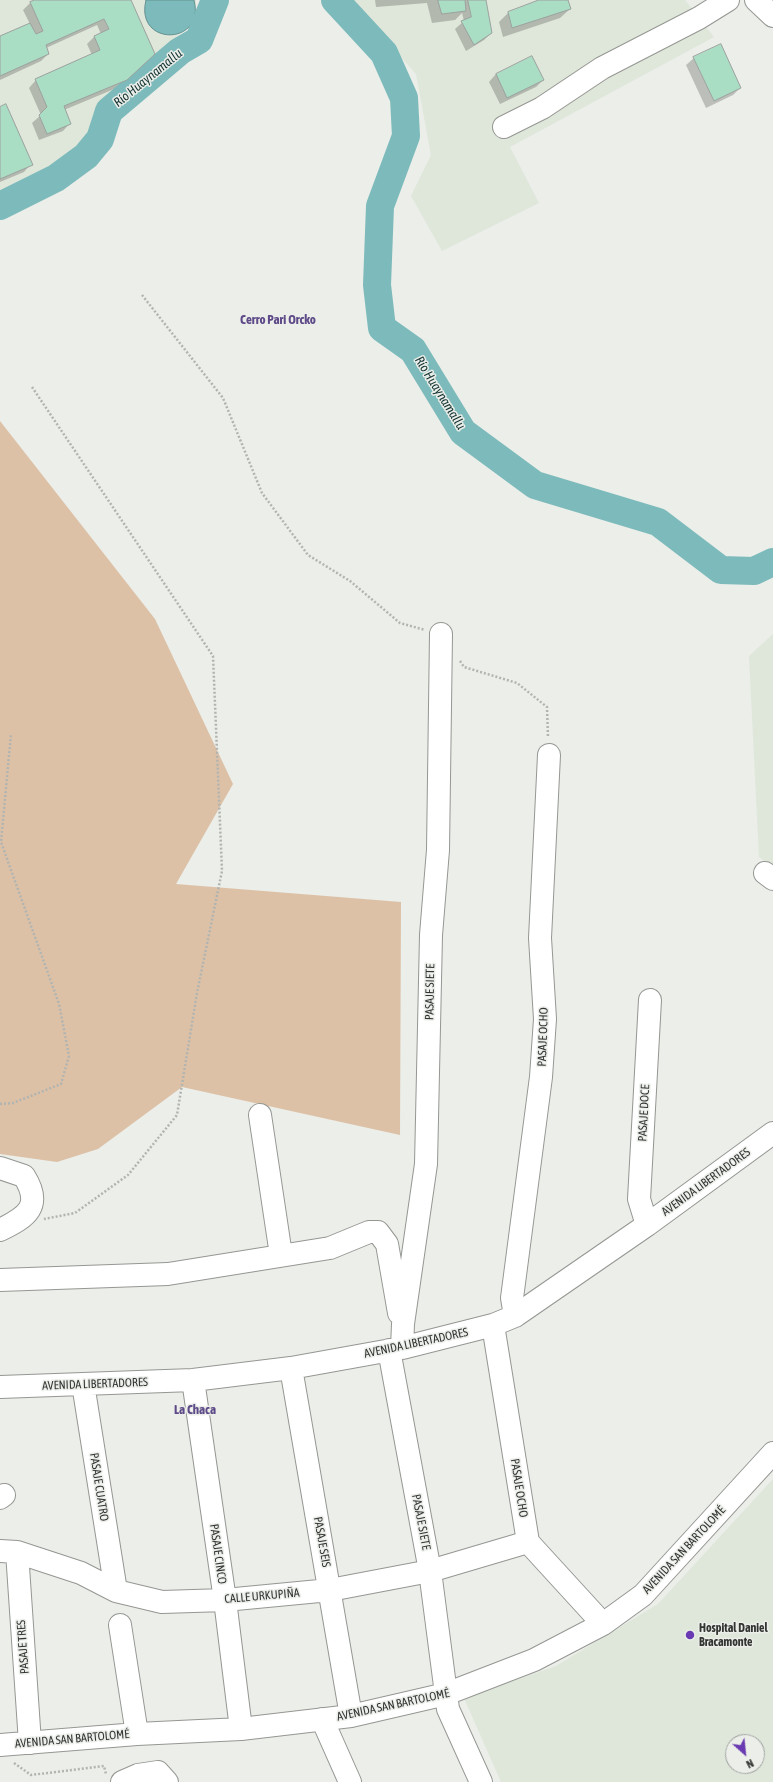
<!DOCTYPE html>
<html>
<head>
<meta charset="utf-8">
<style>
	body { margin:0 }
	#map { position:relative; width:773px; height:1782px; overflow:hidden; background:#ebeee9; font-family:"Asap Condensed",sans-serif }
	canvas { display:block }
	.north { position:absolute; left:725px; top:1734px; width:40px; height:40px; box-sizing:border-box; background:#ebeee9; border:1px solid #a1a4a0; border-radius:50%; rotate:153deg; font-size:11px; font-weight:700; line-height:16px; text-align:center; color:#333533 }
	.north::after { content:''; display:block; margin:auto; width:14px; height:18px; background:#693ab1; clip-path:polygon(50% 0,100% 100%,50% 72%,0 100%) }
</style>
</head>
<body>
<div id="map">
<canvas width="773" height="1782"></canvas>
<div class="north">N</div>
</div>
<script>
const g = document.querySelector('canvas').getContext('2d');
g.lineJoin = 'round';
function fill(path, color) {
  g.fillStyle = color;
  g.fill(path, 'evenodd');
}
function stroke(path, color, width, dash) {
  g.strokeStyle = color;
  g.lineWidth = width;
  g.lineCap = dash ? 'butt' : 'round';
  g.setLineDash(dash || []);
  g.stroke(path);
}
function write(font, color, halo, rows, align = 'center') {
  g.font = font + ' "Asap Condensed",sans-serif';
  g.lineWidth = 3;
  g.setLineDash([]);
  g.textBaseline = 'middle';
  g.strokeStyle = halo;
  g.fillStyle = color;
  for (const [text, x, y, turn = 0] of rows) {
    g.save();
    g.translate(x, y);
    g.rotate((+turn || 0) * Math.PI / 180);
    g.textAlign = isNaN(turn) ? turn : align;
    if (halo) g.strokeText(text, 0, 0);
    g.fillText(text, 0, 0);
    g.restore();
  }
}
fill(new Path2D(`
	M0,0H196V8L192,24L155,54L93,114L87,143L52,169L37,178L0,191Z
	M349,0H685L714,37L510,147L539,203L442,251L411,196L431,155L416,74Z
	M773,634V867L759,857L749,656Z
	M773,1479V1782H501L464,1698L556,1666L658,1604ZM733,1742H757V1766H733Z`), '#dfe6da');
fill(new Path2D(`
	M0,421L155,619L233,784L176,884L401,902L400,1135L182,1087L98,1149L57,1162L0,1154Z`), '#ddc1a7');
const water = new Path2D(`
	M146,0H194C206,46 134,47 146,0Z`);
fill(water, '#7cbabb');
stroke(water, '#669292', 1);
fill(new Path2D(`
	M37,0H130L146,61L119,87L64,110L70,123L63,131L39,140L32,123L41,115L29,88L36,80L92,55L87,44L94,37L101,34L97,25L46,48L48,54L41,61L0,80V37L30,24L23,10L30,3Z
	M375,0H485L491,33L484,40L466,51L455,29L464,21L462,13L455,20L432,23L427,3L376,7Z
	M567,0L570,9L560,18L503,37L499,22L508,13L540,0Z
	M694,58L740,88L733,95L706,108L686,65Z
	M496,74L543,80L536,87L500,104L489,82Z
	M0,108L31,164L24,172L0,182Z`), '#0003');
stroke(new Path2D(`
	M335,0L384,53L404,98L406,136L380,206L377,285L382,328L413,350L463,432L535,485L658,522L721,570L754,571L773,562
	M0,206L56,178L86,156L100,139L109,111L180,51L199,40L215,0`), '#7cbabb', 28);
const building = new Path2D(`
	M35,0H131L155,54L127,80L64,106L71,124L47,134L39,115L47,107L35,79L100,50L94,36L109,29L104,19L46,45L49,54L0,76V36L30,23L36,34L43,31L30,2Z
	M438,0H465L466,11L442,14Z
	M468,0H486L492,33L474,45L461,21L471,17Z
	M539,0H568L571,9L512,28L508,12Z
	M721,44L741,88L714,101L693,57Z
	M532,56L544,80L507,98L496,74Z
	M6,104L33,165L0,179V107Z`);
fill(building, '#a9ddc4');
stroke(building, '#9da29f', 1);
const minor = new Path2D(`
	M504,127L542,108L602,68L699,18L728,0
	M765,873L773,879
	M260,1115L281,1255
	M0,1168L24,1176C43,1206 27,1217 0,1230
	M647,1225L639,1199L650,1000
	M0,1280L168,1274L330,1248L369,1232H378L387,1244L399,1313
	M515,1316L512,1298L541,1077L545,1019L540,938L549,755
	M493,1325L528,1542L603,1624
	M402,1348L403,1324L426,1164L431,935L438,850L441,634
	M389,1350L430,1571L448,1709L481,1782
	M291,1368L351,1716
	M193,1380L225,1600L241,1729
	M83,1384L116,1591
	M0,1387L193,1380L291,1368L402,1348L493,1325L515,1316L647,1225L773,1133
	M0,1498L4,1495
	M0,1551L17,1552L81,1573L116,1591L162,1602L225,1600L330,1590L430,1571L528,1542
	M17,1552L30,1743
	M120,1625L137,1734
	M322,1719L350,1782
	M0,1745L137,1734L241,1729L351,1716L446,1694L534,1660L603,1624L643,1595L773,1453
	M122,1782L138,1775L158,1772L167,1782`);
const highway = new Path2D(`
	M756,0L773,16`);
stroke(minor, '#959793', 24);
stroke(highway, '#959793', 24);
stroke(new Path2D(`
	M142,295L223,398L262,493L308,555L350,581L400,623L425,630
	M32,387L213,656L222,871L197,993L177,1115L128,1175L75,1213L44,1219
	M460,661L464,667L517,683L547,707L548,737
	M0,1104L13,1103L61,1084L69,1056L59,1004L1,842L11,734
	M14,1763L31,1775L104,1766L106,1774`), '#b1b4b0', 2.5, [2, 2]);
stroke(minor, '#fff', 22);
stroke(highway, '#fff', 22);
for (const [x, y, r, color] of [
	[690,1635,5,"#693ab1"]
]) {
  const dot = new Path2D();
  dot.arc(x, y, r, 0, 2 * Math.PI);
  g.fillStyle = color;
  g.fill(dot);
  stroke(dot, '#ebeee9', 1.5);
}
write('12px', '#333533', '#ebeee9', [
	["PASAJE SIETE",430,992,-89],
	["PASAJE OCHO",543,1037,-88],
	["PASAJE DOCE",644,1113,-87],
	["AVENIDA LIBERTADORES",706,1182,-36],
	["AVENIDA LIBERTADORES",416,1343,-12],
	["AVENIDA LIBERTADORES",95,1384,-2],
	["PASAJE CUATRO",99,1487,81],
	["PASAJE OCHO",519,1488,81],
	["PASAJE SIETE",421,1522,79],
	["PASAJE SEIS",322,1542,80],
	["AVENIDA SAN BARTOLOMÉ",684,1550,-47],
	["PASAJE CINCO",218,1554,82],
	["CALLE URKUPIÑA",262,1596,-5],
	["PASAJE TRES",23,1647,-94],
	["AVENIDA SAN BARTOLOMÉ",393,1705,-12],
	["AVENIDA SAN BARTOLOMÉ",72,1739,-5]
]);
write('bold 12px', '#333533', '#ebeee9', [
	["Hospital Daniel",699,1628],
	["Bracamonte",699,1642]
], 'left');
write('italic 13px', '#133333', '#ebeee9', [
	["Río Huaynamallu",148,78,-39],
	["Río Huaynamallu",440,393,58]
]);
write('bold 13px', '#5e4a88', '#ebeee9', [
	["Cerro Pari Orcko",278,320],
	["La Chaca",195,1410]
]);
</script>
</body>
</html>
